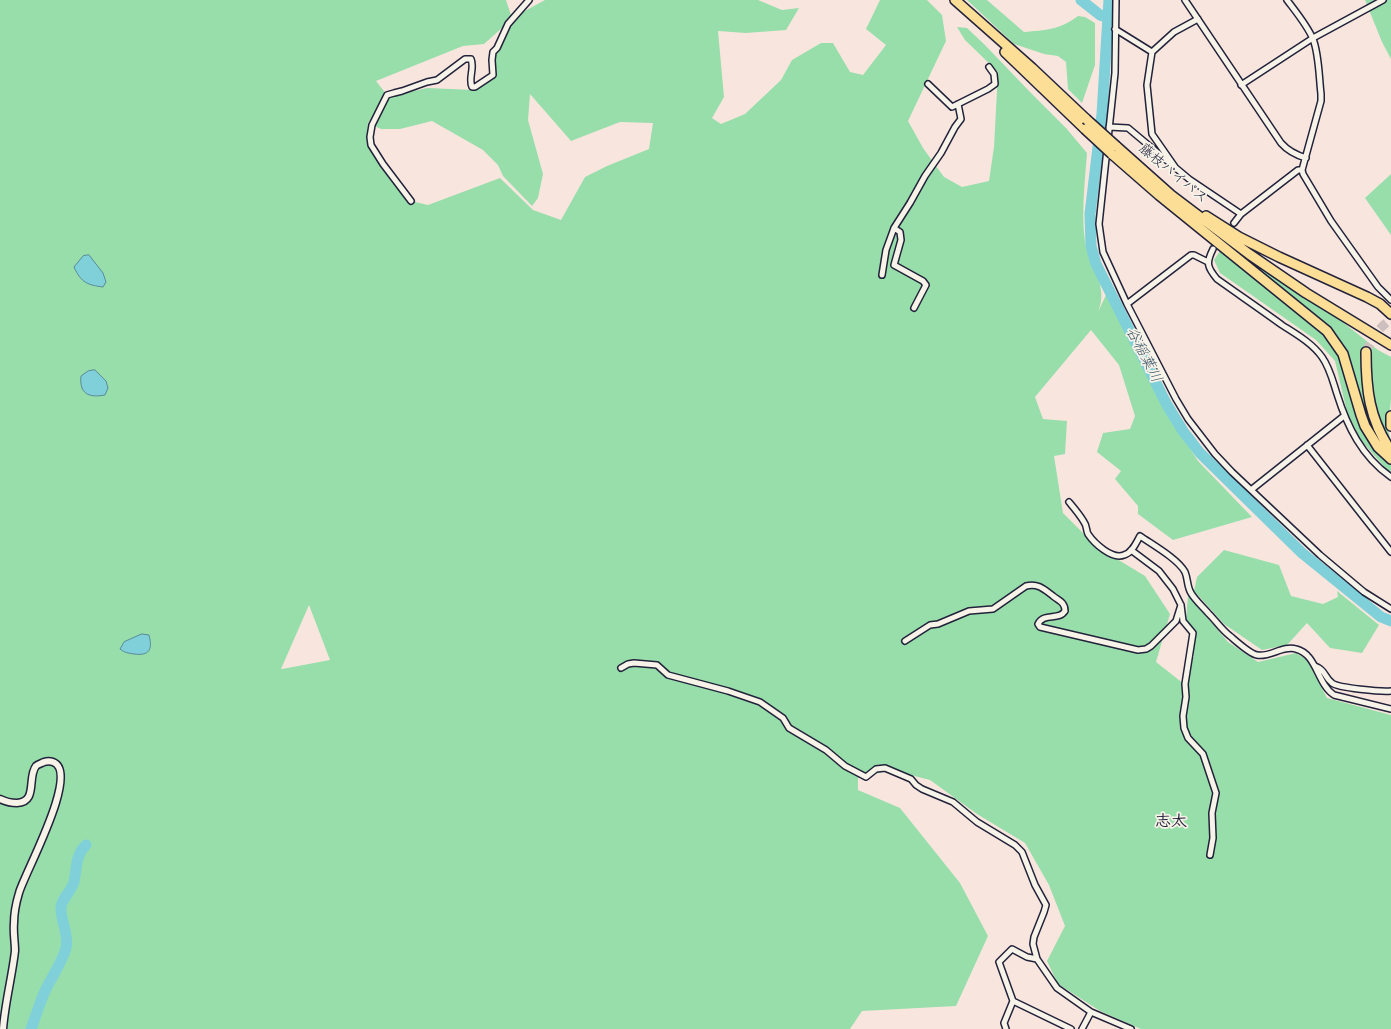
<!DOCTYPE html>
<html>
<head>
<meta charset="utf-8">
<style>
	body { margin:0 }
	canvas { display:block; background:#f8e6de }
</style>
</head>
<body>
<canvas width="1391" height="1029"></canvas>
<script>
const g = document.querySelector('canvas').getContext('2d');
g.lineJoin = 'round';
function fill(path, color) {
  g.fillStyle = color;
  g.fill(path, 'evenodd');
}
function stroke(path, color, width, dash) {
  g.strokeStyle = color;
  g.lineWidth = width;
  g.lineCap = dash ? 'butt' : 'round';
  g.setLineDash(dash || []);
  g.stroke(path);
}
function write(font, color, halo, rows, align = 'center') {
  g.font = font + ' Dekko,"Klee One",sans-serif';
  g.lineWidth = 3.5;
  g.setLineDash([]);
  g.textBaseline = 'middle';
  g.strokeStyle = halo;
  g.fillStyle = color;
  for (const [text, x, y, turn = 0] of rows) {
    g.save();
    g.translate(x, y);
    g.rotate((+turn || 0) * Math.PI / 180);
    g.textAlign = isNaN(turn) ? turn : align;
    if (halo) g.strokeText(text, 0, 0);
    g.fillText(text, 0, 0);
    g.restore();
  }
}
fill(new Path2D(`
	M0,0H506L512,18L545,0H758L782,10L799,8L786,30L746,33L718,31L724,97L712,118L721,124L745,114L781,80L792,60L821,43H833L850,72L863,75L886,45L866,29L880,0H927L942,15L946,41L908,121L923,148L944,177L962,187L989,181L994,147L998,72L965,40L957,27L967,28L984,44L1030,92L1066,128L1087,153C1085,182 1080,222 1087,251C1094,273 1108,288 1098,312L1106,295L1165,410L1198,461L1252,517L1173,540L1138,514V506L1115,479L1121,471L1097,452L1103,433L1130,429L1135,416L1119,365L1091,330L1035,397L1043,419L1067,421L1065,454L1054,456L1063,513L1106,556L1117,559L1145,576L1170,614L1156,662L1184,684L1193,657H1194L1186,622L1188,595L1228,642L1258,662L1296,653L1307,660L1327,698L1391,715V1029H1141L1100,1011L1058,984L1047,961L1065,926L1049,885L1025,843L977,814L930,780L891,770L858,778V790L900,808L960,883L988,936L956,1006L862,1011L850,1029H0ZM511,20L491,56L496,74L475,90L427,88L387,97V95L376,81L463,46L484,44ZM530,94L571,141L620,122L653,123L649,149L607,166L585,177L561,220L533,210L500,178L428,205L411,201L371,145L367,132L368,123L384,100L372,125L381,129H400L432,121L483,150L498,165L503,176L532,206L538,198L543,174L528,120ZM309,605L330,660L282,669H281Z
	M967,0H987L1024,32C1046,30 1059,30 1078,16L1085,17L1095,23V65L1082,103L1068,89L1066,62L1058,56L1044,54L1014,44Z
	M1365,0H1391V59L1382,42Z
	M1391,174V235L1365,198Z
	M1235,250L1340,320L1378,350L1391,357V399L1388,430L1391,442L1381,430L1370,398V353L1364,351V384L1370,415L1390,454L1384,450L1368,426L1359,401L1346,355L1329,329L1237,256Z
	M1220,251L1327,337L1342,360L1358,414L1387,461L1391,463V472L1387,470L1360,439L1347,412L1335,361L1316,340L1220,273L1214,260Z
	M1224,550L1279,565L1291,596L1323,604L1338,597L1337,591L1379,625L1362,653L1330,648L1307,623L1287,645L1262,650L1224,624L1194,591L1197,577Z`), '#98deab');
const water = new Path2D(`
	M89,255L103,273L106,282L103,287C88,285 81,283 74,267L83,256Z
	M95,370L106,381L108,388L105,395C89,398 79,394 81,376L88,371Z
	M142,634L149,635C153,650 149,656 134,654C128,653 125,653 120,649L124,642Z`);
fill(water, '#80d0d9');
stroke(water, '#5a8a9a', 1);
stroke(new Path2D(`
	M1081,0L1100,15L1109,18
	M1109,0L1102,114L1090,214L1091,246L1096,264L1167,405L1183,431L1200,453L1302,553L1381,617L1391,621
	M31,1029C36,1016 40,1001 46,989C52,977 63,960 66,948C69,934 61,922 61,909C60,901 71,892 74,882C77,869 75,855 86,845`), '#80d0d9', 11);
stroke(new Path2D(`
	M1366,352C1373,336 1377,330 1391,319`), '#cdbfbd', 9, [9, 4.5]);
const minor = new Path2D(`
	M1185,0L1281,143C1288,151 1296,155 1306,158
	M1287,0C1296,12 1307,25 1313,39C1319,54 1319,77 1321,94V101L1302,170L1303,174L1331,221L1378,287L1391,300
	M1115,29L1152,52
	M928,84L952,107L988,89L995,84L994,74L989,67
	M1241,85L1313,38L1383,0
	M1109,127L1128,128L1189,179L1241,214
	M1108,139L1115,73L1116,0
	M1107,149L1099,224L1103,252L1127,304L1176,399L1188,419L1215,454L1232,472L1320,555L1364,592L1391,609
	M1175,167L1152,134L1147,85L1150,65L1152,52L1174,32L1198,19
	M411,201L383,164L371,145L370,137L372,125L387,95L394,93L402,91L427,82L437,80L465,59H471C475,68 468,78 472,87H475L493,75L492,60L493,52L497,48L508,24L529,0
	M1234,223L1241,214L1298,170H1302
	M894,228L900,232L901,240L894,265L923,281L926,285L914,308
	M1213,249C1206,263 1207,267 1217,279C1238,294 1260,309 1282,325C1296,334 1312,343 1322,357C1330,368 1333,382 1337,394C1347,426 1362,457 1391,477
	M882,275L886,250L894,228L910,203L925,176L941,153L955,127L961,119L958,104
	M1127,304L1191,255H1194L1208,262
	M1307,445L1391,552
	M1251,490L1344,416
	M1069,502C1074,508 1080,515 1084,522C1087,526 1086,530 1088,534C1094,543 1112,560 1124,555C1132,553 1136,543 1140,536C1153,545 1178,559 1185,572C1188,579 1187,587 1191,593C1195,600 1203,607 1209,614C1216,621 1222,630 1230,636C1236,641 1250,654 1257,655C1269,658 1283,645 1296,649C1317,654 1317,684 1334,695L1391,709
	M1131,550L1159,571L1173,589L1181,605L1183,621L1193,633L1185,684L1186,697L1183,716L1184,728L1188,738L1203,754L1216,793L1212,813L1213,838L1210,855
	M905,641L930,625L938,624L969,611L993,609L1026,586C1038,583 1044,589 1053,596C1059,601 1065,602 1065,611C1059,621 1044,612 1038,624L1040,627L1138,650L1146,649L1151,646L1176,621L1181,605
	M1315,666C1326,670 1324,677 1332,683C1338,688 1382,692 1391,691
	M621,668L628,664L634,663L657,665L668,675L728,691L760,702L783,718L789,728L826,750L845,766L866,777L876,769L885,768L911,779L916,785L922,789L953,802L977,822L1015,845L1022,852L1035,885L1046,905L1044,912L1034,937L1033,944L1037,959L1057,988L1091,1012L1131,1029
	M1013,1001L1071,1029
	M1006,1029L1004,1023L1013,1001L999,962L1012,949L1027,957L1037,959
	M1082,1029L1091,1012`);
const tertiary = new Path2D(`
	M0,799C6,802 11,803 17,803C38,802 27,777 36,766C38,764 42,763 44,762C47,761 50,761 53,762C81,772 24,874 19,893C16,903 14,913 14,923C13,932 15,942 15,951C12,977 5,1003 3,1029`);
const motorway = new Path2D(`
	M955,0L1032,68L1086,119
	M1005,52L1085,129
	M1116,146L1171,195L1249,254L1306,293L1391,345
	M1112,154L1159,195L1327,331L1343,354L1361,415L1365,426L1378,447L1391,459
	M1206,216L1239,237L1279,257L1367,297L1380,304L1391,314
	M1366,352C1366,389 1369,419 1391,451
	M1391,416V426`);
stroke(minor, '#22223b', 8);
stroke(tertiary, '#22223b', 9);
stroke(motorway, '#22223b', 12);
stroke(minor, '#f7f3e8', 5);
stroke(tertiary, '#f7f3e8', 6);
stroke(motorway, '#fcde96', 9);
const motorwayBridge = new Path2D(`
	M1086,119L1116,146
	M1085,129L1112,154`);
stroke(motorwayBridge, '#22223b', 12, []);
stroke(motorwayBridge, '#fcde96', 9);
write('14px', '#22223b', '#f7f3e8', [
	["藤枝バイパス",1172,175,40]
]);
write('italic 15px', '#3e566a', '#f7f3e8', [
	["谷稲葉川",1142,356,63]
]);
write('bold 16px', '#22223b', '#f7f3e8', [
	["志太",1171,824]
]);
</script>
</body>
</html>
